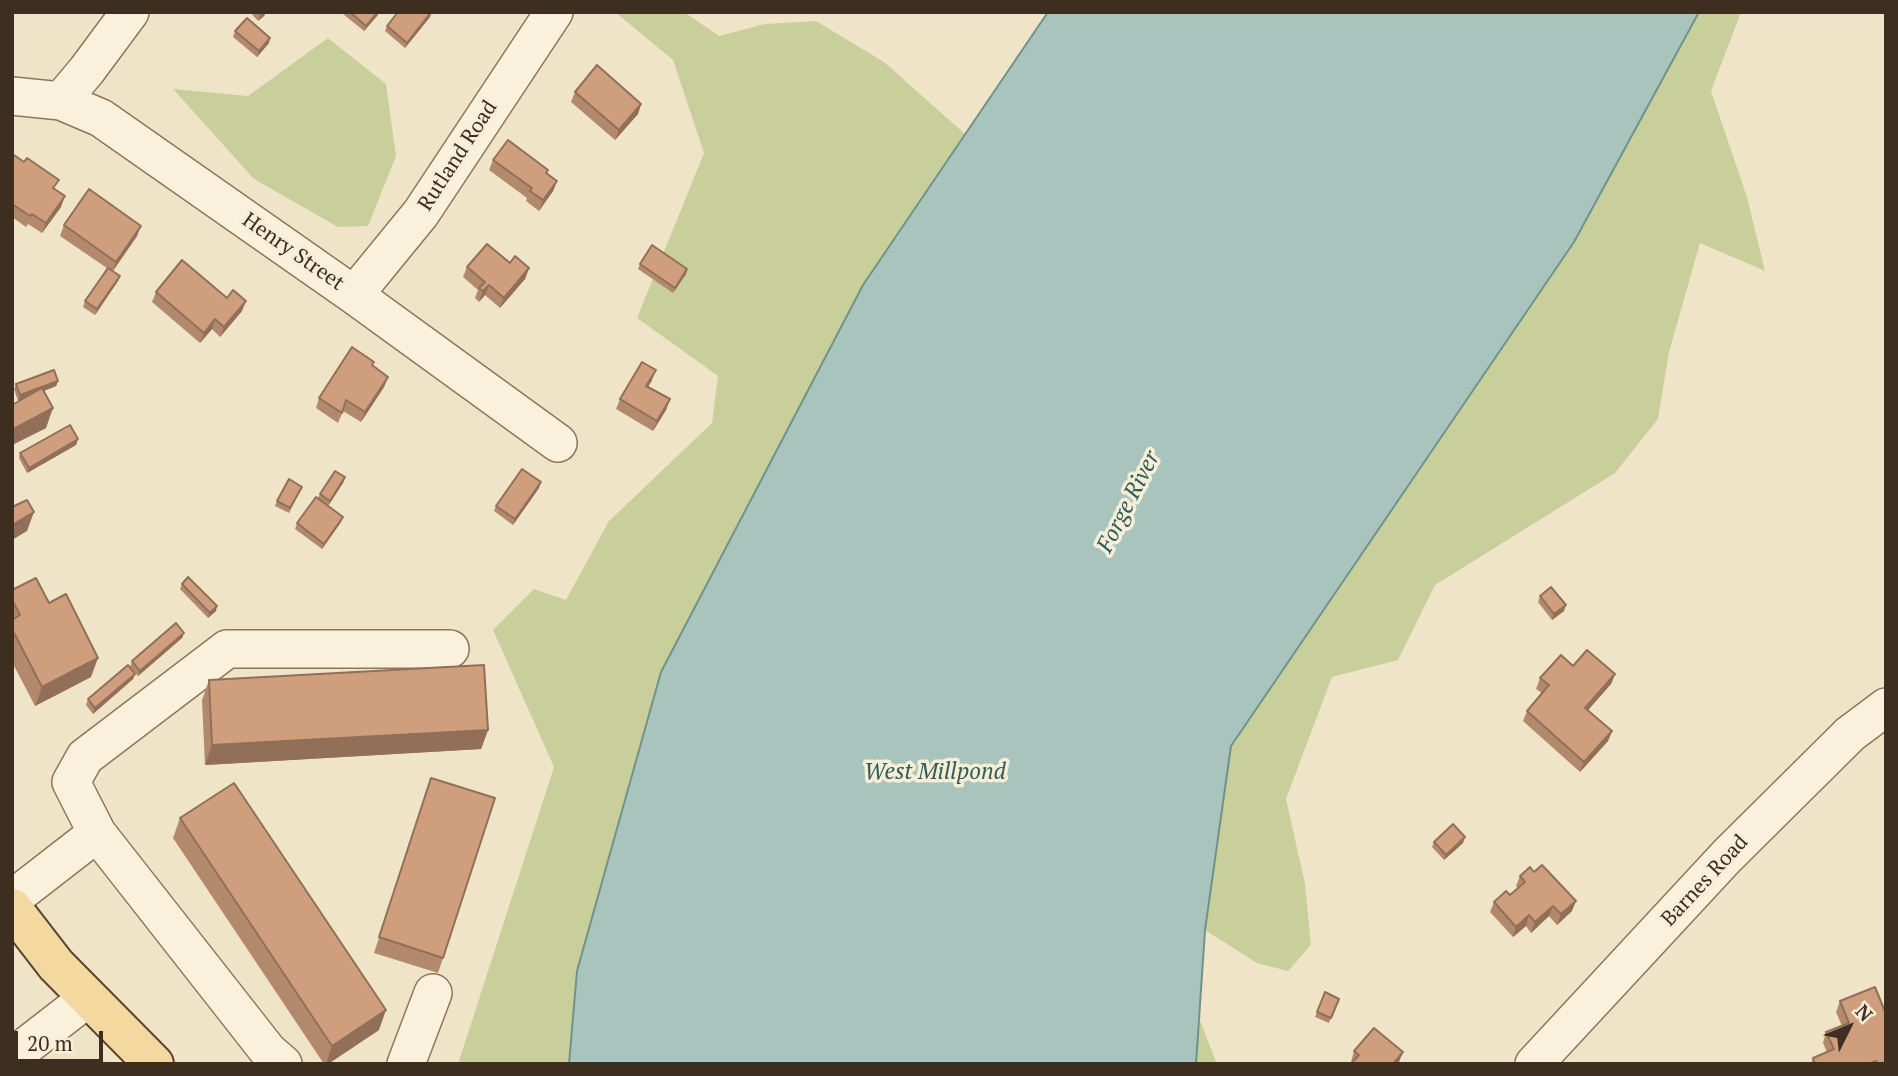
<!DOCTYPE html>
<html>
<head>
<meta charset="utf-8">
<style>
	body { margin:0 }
	#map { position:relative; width:1898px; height:1076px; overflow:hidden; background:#f0e4c8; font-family:"PT Serif",serif }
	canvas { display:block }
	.frame { position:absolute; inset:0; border:14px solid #3d2e20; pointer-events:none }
	.north { position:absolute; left:1814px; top:992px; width:70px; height:70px; -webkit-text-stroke:5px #f7eed8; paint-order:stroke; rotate:47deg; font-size:19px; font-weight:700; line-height:28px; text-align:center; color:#3d2e20 }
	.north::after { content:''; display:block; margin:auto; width:24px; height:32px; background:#3d2e20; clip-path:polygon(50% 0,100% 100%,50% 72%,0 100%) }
	.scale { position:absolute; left:14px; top:1031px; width:89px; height:32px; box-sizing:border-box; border:4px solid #3d2e20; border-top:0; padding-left:9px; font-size:21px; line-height:24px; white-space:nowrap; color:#3d2e20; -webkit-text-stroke:5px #f7eed8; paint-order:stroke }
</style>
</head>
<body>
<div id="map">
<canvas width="1898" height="1076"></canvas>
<div class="frame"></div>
<div class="north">N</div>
<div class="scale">20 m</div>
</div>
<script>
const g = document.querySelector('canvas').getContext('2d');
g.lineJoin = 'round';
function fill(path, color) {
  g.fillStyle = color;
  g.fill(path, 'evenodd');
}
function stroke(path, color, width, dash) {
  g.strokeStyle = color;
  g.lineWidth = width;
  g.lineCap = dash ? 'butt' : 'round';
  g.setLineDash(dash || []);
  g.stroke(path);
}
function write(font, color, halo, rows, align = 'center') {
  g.font = font + ' "PT Serif",serif';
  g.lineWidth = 7;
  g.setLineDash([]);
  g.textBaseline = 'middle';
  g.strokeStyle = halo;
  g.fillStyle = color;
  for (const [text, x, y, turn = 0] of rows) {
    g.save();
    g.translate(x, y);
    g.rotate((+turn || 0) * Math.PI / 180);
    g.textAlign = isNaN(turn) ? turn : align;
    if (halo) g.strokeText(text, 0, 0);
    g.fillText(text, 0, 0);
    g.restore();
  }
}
fill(new Path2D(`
	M615,12H684L719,36L765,24L816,21L884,62L965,134L863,285L661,672L577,971L569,1064H458L554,767L493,630L534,589L566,600L609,521L712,423L718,376L637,318L704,153L673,60Z
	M1699,12H1741L1711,91L1747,197L1765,271L1700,243L1669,352L1658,419L1615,473L1435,585L1398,660L1332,677L1286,799L1305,884L1311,945L1288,971L1257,963L1205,930L1231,746L1574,242Z
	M328,38L386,84L396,156L368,226L338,227L254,179L173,89L248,96Z
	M1199,1018L1217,1064H1196Z`), '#c9cf9b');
const water = new Path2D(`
	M1048,12H1699L1574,242L1231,746L1205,930L1196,1064H569L577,971L661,672L863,285Z`);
fill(water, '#a9c4bc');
stroke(water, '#6f938a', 2);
const minor = new Path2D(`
	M12,96L61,101L101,118L354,295L558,443
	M61,101L87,70L130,12
	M354,295L421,213L554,12
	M97,833L268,1051L283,1064
	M12,899L97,833L71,782L85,757L227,649H450
	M12,1057L88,998
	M406,1064L433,993
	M1534,1064L1727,856L1850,734L1886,707`);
const major = new Path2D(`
	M12,908L56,965L154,1064`);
stroke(minor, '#8d765c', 40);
stroke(major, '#5b4430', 42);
stroke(minor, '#faf1dc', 37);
stroke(major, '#f3d9a0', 38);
fill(new Path2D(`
	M250,12H266L264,16L258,21Z
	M344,12H379L377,16L364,31L343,14Z
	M430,17L405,48L385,31L387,26Z
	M235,31L269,43L257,57L233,37Z
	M575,92L641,104L638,114L615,140L571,102Z
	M12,158L55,190L61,207L42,233L28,224L26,227L12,217Z
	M493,160L548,170L547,173L557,181L553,191L539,211L526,201L527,198L489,170Z
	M64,225L137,236L113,271L120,276L118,281L95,315L83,307L85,301L107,268L60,236Z
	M510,263L529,268L525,279L500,308L485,295L479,302L475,298L478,290L463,277L467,267Z
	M640,264L687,269L686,274L673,293L638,269Z
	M156,292L242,311L220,337L212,329L200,343L152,302Z
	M374,362L372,366L388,377L384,387L361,422L343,411L338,423L316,408L319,398Z
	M652,380L648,387L670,399L666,410L653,431L616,409L620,399Z
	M58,381L56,386L44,391L46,428L12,445V405L24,399L18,401L14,389L16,384Z
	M78,439L76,445L27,473L19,458L20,453Z
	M345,477L343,483L328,506L343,517L341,522L322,549L295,529L297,523L318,498L320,494Z
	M302,487L289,513L275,506L277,501Z
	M539,488L513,525L494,511L496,506Z
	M182,584L216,611L208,618L180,589Z
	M12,590L49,603L91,677L35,706L12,662Z
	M1540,596L1564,611L1552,620L1538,602Z
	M184,633L182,638L138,676L130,667L132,661Z
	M1573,666L1615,674L1611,684L1588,710L1612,731L1608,741L1580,772L1523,721L1527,711L1542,693L1536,689L1540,678Z
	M135,674L133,679L93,714L86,705L88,699Z
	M209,680L488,730L481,749L205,765L202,700Z
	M426,793L443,958L438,973L374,953Z
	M180,818L379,1030L328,1064H324L173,838Z
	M1434,842L1463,843L1444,860L1432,847Z
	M1534,872L1572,911L1557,925L1549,916L1531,933L1526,926L1513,937L1490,912L1494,902L1510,895L1518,888L1516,886L1520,876Z
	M1325,992L1339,999L1329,1023L1315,1017Z
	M1840,1001L1886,1064H1811L1813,1058L1827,1052L1823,1043L1826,1032L1842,1026L1836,1012Z
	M1354,1051L1399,1062L1352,1063L1351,1062Z`), '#b2896c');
fill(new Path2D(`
	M262,12H266L264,16L258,21Z
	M378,12H379L377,16L364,31L366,26Z
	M432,12L430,17L405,48L407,43Z
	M270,38L269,43L257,57L259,51Z
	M641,104L638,114L615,140L619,130Z
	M557,181L553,191L539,211L543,200Z
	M65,196L61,207L42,233L46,223Z
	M141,226L137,236L112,272L116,262Z
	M529,268L525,279L500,308L504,298Z
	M687,269L686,274L673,293L675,288Z
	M120,276L118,281L95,315L97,309Z
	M489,285L485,295L479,302L483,291Z
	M246,301L242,311L220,337L224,327Z
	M215,319L212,329L200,343L204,333Z
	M656,370L652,380L643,396L646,386Z
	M388,377L384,387L361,422L365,412Z
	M58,381L56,386L18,401L20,395Z
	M670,399L666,410L653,431L657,421Z
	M53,408L46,428L12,445V430Z
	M78,439L76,445L27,473L29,468Z
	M345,477L343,483L328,506L330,501Z
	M541,482L539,488L513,525L515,519Z
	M34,512L27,531L12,540V525Z
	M343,517L341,522L322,549L324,544Z
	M1566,605L1564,611L1552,620L1554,614Z
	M217,606L216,611L208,618L210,613Z
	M184,633L182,638L138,676L140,671Z
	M98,658L91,677L35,706L42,687Z
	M135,674L133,679L93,714L95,708Z
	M1615,674L1611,684L1581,718L1585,708Z
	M488,730L481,749L205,765L212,745Z
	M1612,731L1608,741L1580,772L1584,762Z
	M1465,837L1463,843L1444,860L1446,855Z
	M1576,901L1572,911L1557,925L1561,914Z
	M1553,906L1549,916L1531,933L1535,922Z
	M1529,915L1526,926L1513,937L1516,927Z
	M386,1010L379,1030L328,1064H326L332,1046Z
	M1403,1052L1399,1062L1398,1064H1393Z`), '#916f58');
const building = new Path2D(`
	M350,12H378L366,26Z
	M398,12H431L407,43L387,26Z
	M247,18L270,38L259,51L235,31Z
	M597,65L641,104L619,130L575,92Z
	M508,140L548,170L546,173L557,181L543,200L530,191L532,188L493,160Z
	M14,155L24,162L27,158L59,180L53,188L65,196L46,223L32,214L30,216L12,204V158Z
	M89,189L141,226L116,262L64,225Z
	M487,244L510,263L515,256L529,268L504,298L489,285L483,291L479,288L485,282L467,267Z
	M652,245L687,269L675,288L640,264Z
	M182,260L227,298L233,290L246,301L224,327L215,319L204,333L156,292Z
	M108,268L120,276L97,309L85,301Z
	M352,347L374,362L372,365L388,377L365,412L346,400L342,413L319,398Z
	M642,362L656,370L646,386L670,399L657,421L620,399Z
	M54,370L58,381L20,395L16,384Z
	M42,388L53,408L12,430V405Z
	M70,425L78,439L29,468L20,453Z
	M522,469L541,482L515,519L496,506Z
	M335,471L345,477L330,501L320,494Z
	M289,479L302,487L290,508L277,501Z
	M316,497L343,517L324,544L297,523Z
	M27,500L34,512L12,525V507Z
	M188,577L217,606L210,613L182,584Z
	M36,578L49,603L66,594L98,658L42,687L12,629V620L20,615L12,600V590Z
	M1551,587L1566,605L1554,614L1540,596Z
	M176,623L184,633L140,671L132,661Z
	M1587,650L1615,674L1585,708L1612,731L1584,762L1527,711L1549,685L1540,678L1561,655L1573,666Z
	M128,665L135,674L95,708L88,699Z
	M484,665L488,730L212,745L209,680Z
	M431,778L495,798L443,958L379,937Z
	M234,783L386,1010L332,1046L180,818Z
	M1453,824L1465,837L1446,855L1434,842Z
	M1542,865L1576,901L1561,914L1553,906L1535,922L1529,915L1516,927L1494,902L1506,891L1510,895L1525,882L1520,876L1530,867L1534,872Z
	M1875,987L1886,1014V1064H1877L1876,1061L1868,1064H1815L1813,1058L1834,1049L1826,1032L1849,1023L1840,1001Z
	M1325,992L1339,999L1331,1018L1317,1012Z
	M1374,1028L1403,1052L1393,1064H1351L1359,1055L1354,1051Z`);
fill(building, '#cf9f7d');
stroke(building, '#916f58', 2);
write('21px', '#3d2e20', '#f7eed8', [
	["Rutland Road",458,156,-57],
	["Henry Street",293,252,35],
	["Barnes Road",1705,881,-47]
]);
write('italic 23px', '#2f5d5a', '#f7eed8', [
	["Forge River",1129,502,-63],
	["West Millpond",935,772]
]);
</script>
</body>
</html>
